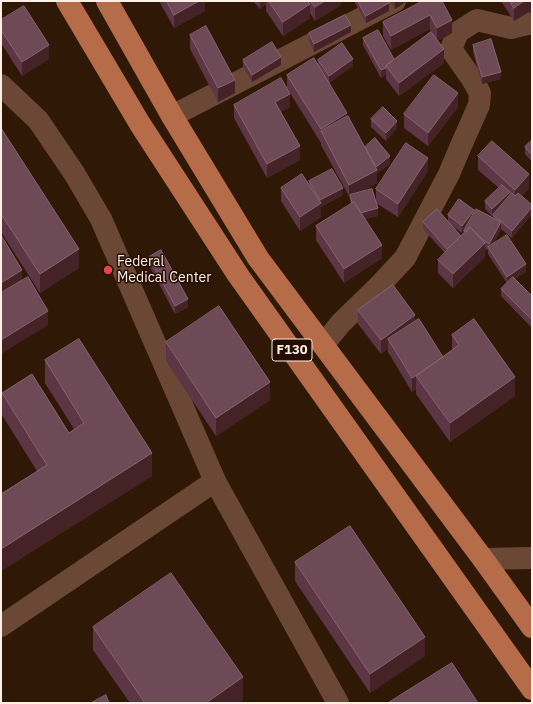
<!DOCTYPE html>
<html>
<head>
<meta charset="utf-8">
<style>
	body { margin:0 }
	#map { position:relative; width:533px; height:704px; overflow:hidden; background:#301807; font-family:"IBM Plex Sans",sans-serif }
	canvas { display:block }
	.frame { position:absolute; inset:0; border:2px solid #fdefe6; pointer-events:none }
</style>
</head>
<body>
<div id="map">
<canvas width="533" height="704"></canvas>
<div class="frame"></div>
</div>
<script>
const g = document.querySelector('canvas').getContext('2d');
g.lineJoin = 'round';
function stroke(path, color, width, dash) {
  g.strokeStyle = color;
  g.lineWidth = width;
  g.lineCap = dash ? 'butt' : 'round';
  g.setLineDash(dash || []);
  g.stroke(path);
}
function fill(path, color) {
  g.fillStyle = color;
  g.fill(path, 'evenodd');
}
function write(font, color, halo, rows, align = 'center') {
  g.font = font + ' "IBM Plex Sans",sans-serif';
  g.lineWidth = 3;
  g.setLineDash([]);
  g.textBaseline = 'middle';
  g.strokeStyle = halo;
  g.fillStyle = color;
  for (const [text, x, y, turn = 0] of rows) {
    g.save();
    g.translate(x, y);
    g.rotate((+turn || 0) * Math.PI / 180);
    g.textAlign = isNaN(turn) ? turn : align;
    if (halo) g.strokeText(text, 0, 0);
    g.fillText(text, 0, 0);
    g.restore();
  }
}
stroke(new Path2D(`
	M1,85L38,120L74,173L101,219L215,481L1,626
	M172,116L395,1
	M323,345L341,323L378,287L405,258L449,174L460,148L479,105L480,93L472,79L451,49L458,32L477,20L511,28L532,23
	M215,481L338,703
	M483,559L532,558`), '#6b4736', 22);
stroke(new Path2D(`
	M67,1L140,124L238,275L532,689
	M107,1L172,116L258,258L483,559L532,627`), '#b66c49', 22);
fill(new Path2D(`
	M159,1H205V11L174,28Z
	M253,1H341V5L315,21L310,13V18L283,36L266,11V4L260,9Z
	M354,1H388L389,11L366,23Z
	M390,1H407L395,9Z
	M423,1L452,33L438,41L444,63L399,96L386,79V75L381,78L363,45V38L394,59L431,32L430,29L391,50L383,36V22Z
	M501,1H532V10L514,21Z
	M1,20L49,59L22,76L1,43Z
	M351,32L314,52L309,41V33Z
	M190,35L235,93L218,102L190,49Z
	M473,45L501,79L482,84L473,52Z
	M243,60L281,65L252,82L243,67Z
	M318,60L353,66L329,83L347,117L365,147L390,164L377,173V183L362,191L376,202V189L428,171L398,217L376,203L378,216L365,219L382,258L344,283L316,240V226L351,204L350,198L321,145V143L287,88V75L318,66Z
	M234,105L290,107L281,112L300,160L267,178L234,118Z
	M458,107L428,146L404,128V114Z
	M371,119L397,128L386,141L371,127Z
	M1,128L79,268L40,293L1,232Z
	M532,140V162L525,154V147Z
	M478,156L529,188L522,196L532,205V214L512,238L501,229L494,243L526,272L515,279L532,296V328L501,296V289L507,283L488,254V250L485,249V257L453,288L438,273V260L445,253L423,229V222L448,221V215L474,214L493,218V216H492L485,209V201L499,188L478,170ZM451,225L462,233L467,226L464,231V233L461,237Z
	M309,181L343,195L321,207V217L300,231L281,201V188L309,186Z
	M149,257L188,307L175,314L149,265Z
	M358,310L415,321L443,357L452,350V335L515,396L450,442L416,394V389L412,392L388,352V349L381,354L358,324Z
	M166,342L270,400L216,436L166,361Z
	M45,360L152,476L1,571V494L37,471L2,415V393L69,433L74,429L45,383Z
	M295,562L425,656L370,693L295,581Z
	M93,627L243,700L238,703H130L93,650Z`), '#5d3646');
fill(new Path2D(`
	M199,1H205V11L174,28V15Z
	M261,1H266V4L260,9V2Z
	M325,1H341V5L315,21V7Z
	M396,1H407L395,9V2Z
	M524,1H532V10L514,21V8Z
	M389,3V11L366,23V16Z
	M310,4V18L283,36V22Z
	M430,15V29L391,50V36Z
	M452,20V33L437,42V28Z
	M351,25V32L314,52V44Z
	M49,45V59L22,76V62Z
	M444,49V63L399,96V83Z
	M281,57V65L252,82V75Z
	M353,59V66L329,83V76Z
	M386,68V75L381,78V70Z
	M501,72V79L482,84V77Z
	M235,80V93L218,102V88Z
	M458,93V107L428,146V133Z
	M290,94V107L275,116V102Z
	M347,113V127L321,131V129Z
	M397,121V128L386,141V133Z
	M300,146V160L267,178V164Z
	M390,156V164L377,173V183L351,198L350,195L349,198V185L376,167Z
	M428,158V171L398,217V204Z
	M529,174V188L515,203V190Z
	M343,188V195L321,207V217L300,231V217L320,204V200Z
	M510,192V199L492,216V209Z
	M532,207V214L512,238V231Z
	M378,208V216L358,221V214Z
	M474,210V217L462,233V226Z
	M501,222V230L490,250L489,244Z
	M461,236L447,256V249Z
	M485,243V257L453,288V274Z
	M382,245V258L344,283V269Z
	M79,249V268L40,293V274Z
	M526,264V272L507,284V277Z
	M22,270V284L1,296V283Z
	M188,299V307L175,314V306Z
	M48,311V325L1,354V340Z
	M415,315V328L388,339V349L381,354V340Z
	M416,376V389L412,392V378Z
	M515,377V396L450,442V423Z
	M270,382V400L216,436V418Z
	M152,453V476L1,571V549Z
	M425,637V656L370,693V674Z
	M243,677V700L238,703H206Z`), '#442226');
const building = new Path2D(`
	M167,1H199L174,15Z
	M269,1H307L310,4L283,22Z
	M311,1H325L315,7Z
	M358,1H388L389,3L366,16Z
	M423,1H442L452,20L437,28L430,15L391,36L383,22Z
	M510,1H524L514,8Z
	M24,6L49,45L22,62L1,30V20Z
	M345,15L351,25L314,44L309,33Z
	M206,26L235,80L218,88L190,35Z
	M378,30L394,59L386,66V68L381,70L363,38Z
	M431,32L444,49L399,83L386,66Z
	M491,39L501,72L482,77L473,45Z
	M272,42L281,57L252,75L243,60Z
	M342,43L353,59L329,76L318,60Z
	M314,58L347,113L321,129L287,75Z
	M434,75L458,93L428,133L404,114Z
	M281,78L290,94L275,102L300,146L267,164L234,105Z
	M383,107L397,121L386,133L371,119Z
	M348,116L377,170L349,185L321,131Z
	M1,128L79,249L40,274L1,214Z
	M375,138L390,156L376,167L365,147Z
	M532,140V155L525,147Z
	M492,141L529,174L515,190L478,156Z
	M406,143L428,158L398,204L376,189Z
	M332,169L343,188L320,200L309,181Z
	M302,174L321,203L300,217L281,188Z
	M502,185L510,192L492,209L485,201Z
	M372,189L378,208L361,213L354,202L352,203L350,195Z
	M512,193L515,196L518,193L532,205V207L512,231L493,215Z
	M459,199L474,210L462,226L448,215Z
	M354,202L382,245L344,269L316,226Z
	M437,209L461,236L447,249L423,222Z
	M476,209L501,222L489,244L483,240L470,227L466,232L464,231Z
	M470,227L485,243L453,274L438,260Z
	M1,235L22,270L1,283Z
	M507,235L526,264L507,277L488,247Z
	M161,250L188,299L175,306L149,257Z
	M28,277L48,311L1,340V293Z
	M513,277L532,296V320L501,289Z
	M393,285L415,315L381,340L358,310Z
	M219,306L270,382L216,418L166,342Z
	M419,319L443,357L412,378L388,339Z
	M474,319L515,377L450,423L416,376L459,345L452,335Z
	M79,339L152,453L1,549V494L47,465L2,393L32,374L69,433L84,423L45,360Z
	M350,526L425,637L370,674L295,562Z
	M171,573L243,677L206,703H145L93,627Z
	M452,663L478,703H388Z
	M106,695L109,703H91Z`);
fill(building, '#6e4a57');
stroke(building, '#85646e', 1);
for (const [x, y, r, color] of [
	[108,270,5,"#e0444e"]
]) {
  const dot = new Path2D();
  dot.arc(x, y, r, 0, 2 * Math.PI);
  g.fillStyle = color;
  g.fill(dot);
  stroke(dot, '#250e01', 1.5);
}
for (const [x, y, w] of [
	[292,350,40]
]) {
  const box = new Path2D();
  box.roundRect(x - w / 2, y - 11, w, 22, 3);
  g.fillStyle = '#250e01';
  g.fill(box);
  stroke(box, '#fdefe6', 1);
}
write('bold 13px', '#fdefe6', null, [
	["F130",292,350]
]);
write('14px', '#fdefe6', '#250e01', [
	["Federal",117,262],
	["Medical Center",117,278]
], 'left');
</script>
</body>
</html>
